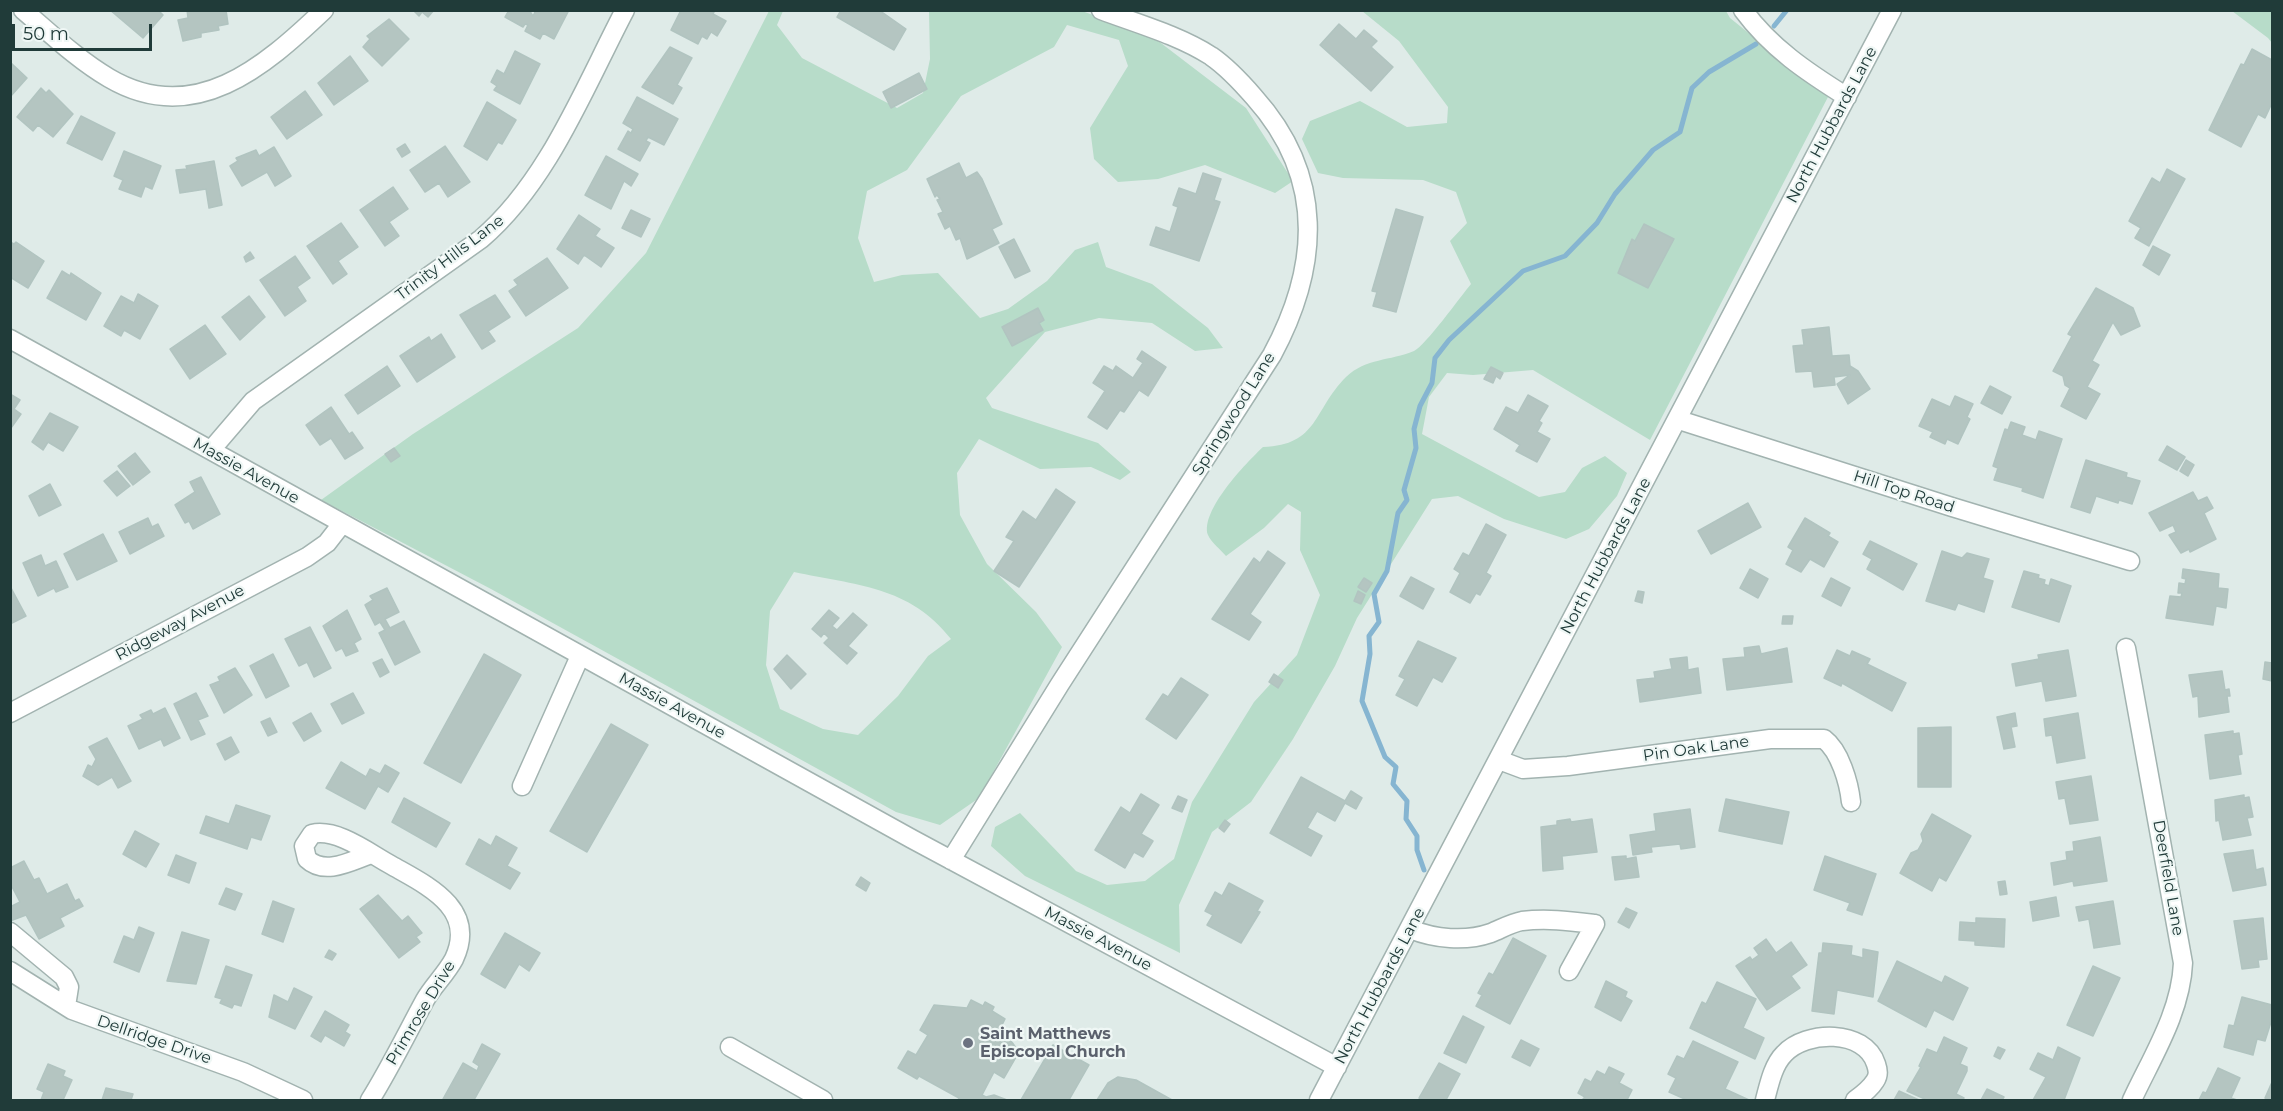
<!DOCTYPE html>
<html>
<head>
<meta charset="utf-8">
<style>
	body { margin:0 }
	#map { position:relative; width:2283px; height:1111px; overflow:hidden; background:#dfebe8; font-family:Montserrat,sans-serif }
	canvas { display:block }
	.frame { position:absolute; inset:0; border:12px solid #203b39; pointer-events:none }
	.scale { position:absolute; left:12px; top:24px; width:140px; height:27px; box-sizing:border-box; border:3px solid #203b39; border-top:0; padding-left:8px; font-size:18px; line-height:21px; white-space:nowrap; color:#203b39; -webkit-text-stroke:4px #eff7f5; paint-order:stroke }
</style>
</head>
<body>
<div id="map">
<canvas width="2283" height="1111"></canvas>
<div class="frame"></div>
<div class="scale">50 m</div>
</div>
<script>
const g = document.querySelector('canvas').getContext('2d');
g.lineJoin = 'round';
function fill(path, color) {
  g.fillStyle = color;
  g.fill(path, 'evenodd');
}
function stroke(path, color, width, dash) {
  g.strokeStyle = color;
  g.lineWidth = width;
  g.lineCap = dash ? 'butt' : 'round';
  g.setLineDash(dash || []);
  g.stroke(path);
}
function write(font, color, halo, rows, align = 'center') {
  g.font = font + ' Montserrat,sans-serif';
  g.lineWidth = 4.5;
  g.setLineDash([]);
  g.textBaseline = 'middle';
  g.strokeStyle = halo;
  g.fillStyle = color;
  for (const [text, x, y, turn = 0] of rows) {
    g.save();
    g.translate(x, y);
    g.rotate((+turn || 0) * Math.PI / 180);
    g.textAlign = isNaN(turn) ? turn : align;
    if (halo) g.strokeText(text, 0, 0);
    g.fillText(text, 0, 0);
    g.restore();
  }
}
fill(new Path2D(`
	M769,11H783L777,25L802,58L897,108L923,93L930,59L929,11H1082L1153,37L1246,108L1293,181L1275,193L1205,165L1158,179L1118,182L1094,159L1090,128L1128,66L1119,40L1067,25L1054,47L961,96L907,170L867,191L858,238L874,282L902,275L938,273L980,318L1008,309L1047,281L1075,250L1098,242L1106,267L1152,284L1208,328L1223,348L1195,351L1152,323L1099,318L1045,332L986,398L992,408L1098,443L1131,472L1120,480L1091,467L1040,469L979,439L957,473L960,515L987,564L1036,612L1062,647L979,798L940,825L896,812L491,589L321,500L413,434L578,328L646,253ZM794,572C855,585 910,586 951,639L928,656L898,696L858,735L823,729L780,709L766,665L770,611Z
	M1362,11H1726L1730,18L1828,97L1650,440L1533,370L1473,375L1447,373L1429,397L1422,434L1539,497L1565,492L1582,468L1605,456L1627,473L1617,496L1589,529L1566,539L1504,519L1458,496L1432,499L1357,618L1335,666L1293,739L1251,802L1212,832L1179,905L1180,953L1025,876L991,846L995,827L1020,813L1076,871L1107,885L1145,881L1174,859L1192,802L1254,702L1297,655L1320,595L1300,550L1301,512L1288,504L1264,528L1226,556C1221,550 1211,542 1208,535C1200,511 1246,463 1263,447C1319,445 1313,410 1346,377C1366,358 1390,361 1414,351C1425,346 1461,296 1471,284L1450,241L1467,223L1456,192L1423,180L1343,178L1318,173L1302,139L1310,121L1360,101L1407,127L1447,123L1448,107L1399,41Z
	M2232,11H2272V43L2268,38Z`), '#b7dcc9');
stroke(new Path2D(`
	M1774,26L1787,10
	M1424,870L1417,850V836L1406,819L1407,801L1393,784L1396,767L1385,757L1362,701L1370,654L1369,636L1379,622L1374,594L1387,571L1398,513L1407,500L1404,490L1416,448L1414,429L1420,406L1432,383L1435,358L1449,340L1523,271L1565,256L1597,223L1615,194L1653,150L1680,132L1692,88L1709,72L1756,44`), '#86b5d1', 5);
const building = new Path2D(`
	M110,10H158L163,15L143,38Z
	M187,10H226L228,24L218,26L219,30L201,33V37L183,41L178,20L188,18Z
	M413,10H434L428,17L422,12L419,16Z
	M509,10H529L533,16L536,10H569L554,39L543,33L540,39L525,31L528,25L525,24L523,27L505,17Z
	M681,10H715L713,14L726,21L717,36L711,32L707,39L702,36L698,44L671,30Z
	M841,10H879L906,29L894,50L837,17Z
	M389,19L409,39L382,66L363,47L370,39L367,36Z
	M1339,24L1356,39L1364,30L1377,41L1371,47L1393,67L1371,91L1320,45Z
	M670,47L692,58L677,85L682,88L673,104L642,87Z
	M2252,49L2272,60V103L2265,118L2258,114L2241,147L2209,130L2241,64L2244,65Z
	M515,51L540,64L520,104L494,90L497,86L491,82L497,70L504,74Z
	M350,56L368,81L334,105L318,83Z
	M10,62L27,78L10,97Z
	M919,73L927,89L891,108L883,92Z
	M41,88L46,93L49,90L73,114L53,137L38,125L33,131L17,117Z
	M305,91L322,115L287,139L271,117Z
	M637,97L678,119L664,145L648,137L646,141L650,143L640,161L618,149L628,131L631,133L633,129L623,123Z
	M487,102L516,120L502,144L498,142L487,160L464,146Z
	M81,116L115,133L102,160L67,143Z
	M405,144L410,152L402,157L397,149Z
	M445,146L470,182L448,197L439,183L425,192L410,170Z
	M274,147L291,176L275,186L267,172L242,186L230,166L238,161L236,158L256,150L259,156Z
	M124,151L161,166L152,189L145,186L141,197L119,189L123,180L114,176Z
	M606,156L638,174L631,186L624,181L611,209L585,195Z
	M214,161L222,205L209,208L206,189L180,193L176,170L187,169L186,166Z
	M959,163L966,178L977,172L982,179L1002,224L992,229L999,243L967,259L960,238L956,240L950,226L945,229L938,214L943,212L937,200L940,199L937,195L935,197L927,179Z
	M2167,169L2185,179L2149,246L2135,238L2141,228L2129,221L2152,178L2160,183Z
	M1203,173L1221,179L1214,200L1220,202L1199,261L1150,245L1156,227L1170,232L1178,207L1173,205L1179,188L1196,194Z
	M393,187L408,209L389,222L399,236L385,246L360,210Z
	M1396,209L1423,217L1396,312L1373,306L1377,292L1372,291Z
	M631,210L650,219L641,237L622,228Z
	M579,215L600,229L595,236L614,248L601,267L584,255L578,264L557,249Z
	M341,223L358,247L338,261L347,274L333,284L307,246Z
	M1644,224L1674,239L1648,288L1618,273L1632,239L1635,241Z
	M1014,239L1030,271L1015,278L999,247Z
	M10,242L14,244L16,242L44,261L28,288L10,277Z
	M2153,246L2170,255L2159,275L2143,265Z
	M250,252L254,258L246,262L244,257Z
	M295,256L310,278L297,287L306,301L285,316L260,280Z
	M547,258L568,288L526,316L509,291L518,285L514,280Z
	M62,271L70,276L71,273L101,293L86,320L47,298Z
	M2096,288L2133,308L2140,326L2121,335L2113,322L2092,361L2099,365L2087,387L2100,394L2086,419L2061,406L2070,388L2065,385L2063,376L2053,371L2072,336L2068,334Z
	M138,294L158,306L140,339L124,330L121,336L104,326L121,296L134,303Z
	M495,295L510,317L488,331L495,341L482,349L460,315Z
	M249,296L265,317L240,340L222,317Z
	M1038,308L1044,320L1039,323L1043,330L1012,346L1002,327Z
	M205,325L226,354L190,379L170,349Z
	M1829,327L1832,356L1849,355L1850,366L1858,371L1870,389L1848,404L1837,384L1850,375L1834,377L1835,385L1814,387L1812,371L1796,372L1793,346L1804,345L1802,330Z
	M441,334L455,357L417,382L400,356L429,337L431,341Z
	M1142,351L1166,367L1148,396L1139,390L1124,412L1120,410L1107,429L1088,417L1105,391L1093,383L1104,366L1113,371L1116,366L1133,378L1143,363L1137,359Z
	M387,366L400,386L358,414L345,395Z
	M1491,367L1503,373L1500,379L1496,376L1493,383L1484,379Z
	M1990,386L2011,397L2002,414L1981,403Z
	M10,394L20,400L14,409L21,414L11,428Z
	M1528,395L1548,406L1539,421L1542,423L1537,432L1550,439L1537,462L1516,451L1520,445L1494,429L1506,407L1518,413Z
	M1955,396L1973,404L1967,417L1970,419L1958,444L1947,439L1945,444L1930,437L1933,432L1919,426L1932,399L1950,407Z
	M331,407L349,434L352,432L363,448L345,459L331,438L320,445L306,425Z
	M50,413L78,427L63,451L48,442L43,450L32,442Z
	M2011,422L2025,427L2022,435L2036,440L2039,431L2062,439L2043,498L2022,491L2023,488L1994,480L1998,468L1993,466L2005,429L2008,430Z
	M2167,446L2185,457L2177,470L2159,460Z
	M394,448L400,456L391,462L385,454Z
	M135,453L150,472L133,485L118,466Z
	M2086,460L2127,473L2126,477L2140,481L2132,504L2119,500L2118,503L2096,496L2090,513L2071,507Z
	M2186,460L2194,465L2188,476L2180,471Z
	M117,471L130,486L117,496L104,481Z
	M201,477L220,514L193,529L189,521L185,523L175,505L195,492L190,482Z
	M50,484L61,505L39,516L29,496Z
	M1056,489L1075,502L1019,587L994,571L1014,541L1006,537L1023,511L1036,520Z
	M2193,492L2198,501L2207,497L2213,508L2204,513L2216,539L2190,552L2189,549L2181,553L2169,535L2176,532L2173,525L2160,531L2149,513Z
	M1748,503L1761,527L1711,554L1698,531Z
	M148,518L152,527L158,524L164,536L130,554L119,532Z
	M1805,518L1830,533L1828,536L1838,542L1824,567L1810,559L1801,572L1786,564L1793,550L1788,547Z
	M1486,524L1506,535L1486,573L1491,576L1480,595L1476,593L1470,603L1450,592L1460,573L1454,569L1463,553L1469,556Z
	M103,534L117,561L77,580L64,554Z
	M1870,541L1917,564L1903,590L1867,569L1872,559L1863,554Z
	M1268,551L1285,563L1250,614L1261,622L1249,640L1212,619L1254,558L1260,563Z
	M1942,551L1962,558L1967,553L1989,559L1983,578L1993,581L1984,612L1958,603L1955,610L1926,601Z
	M41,555L45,566L56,561L68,587L56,592L54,588L38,596L23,563Z
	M1750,569L1768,579L1758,598L1740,588Z
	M2183,569L2219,574L2218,588L2228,589L2226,608L2216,606L2213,625L2166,618L2170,596L2181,597L2182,593H2178L2179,583L2185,584L2186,579L2182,578Z
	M2024,571L2039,575L2038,578L2045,580L2044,584L2049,586L2051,579L2071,586L2059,622L2012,607Z
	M1411,577L1434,589L1423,609L1400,596Z
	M1364,578L1372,583L1366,592L1358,587Z
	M1831,578L1850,588L1841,606L1822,596Z
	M10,586L26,616L10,624Z
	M387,588L399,612L385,619L390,628L404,621L420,652L395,665L379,633L385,630L380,622L375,625L365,605L373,600L370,596Z
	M1358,591L1365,595L1361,604L1354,601Z
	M1638,591L1644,592L1642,603L1635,601Z
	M347,610L361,639L354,643L358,651L346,656L342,648L336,651L323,626Z
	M829,610L839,618L832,626L837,630L853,613L867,625L848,646L857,653L847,664L824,643L829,638L824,633L821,637L812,629Z
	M1783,616H1793L1792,624H1782Z
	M310,627L331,668L314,677L307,662L299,666L285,639Z
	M1418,641L1456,658L1442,682L1433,677L1417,706L1396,695L1405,679L1399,676Z
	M1759,646L1761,654L1787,648L1792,682L1727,690L1723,659L1745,657L1744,648Z
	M1837,650L1850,656L1852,651L1870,659L1867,664L1906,683L1892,711L1842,683L1841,686L1824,678Z
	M2068,650L2076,696L2046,701L2042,681L2016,686L2012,664L2039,659L2038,655Z
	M273,654L289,686L266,698L250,666Z
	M484,654L521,675L461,783L424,763Z
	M787,655L806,674L791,689L774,669Z
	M1687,657L1688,670L1698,668L1701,693L1640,702L1637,680L1655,678L1654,672L1672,669L1670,659Z
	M382,659L389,672L380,677L373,663Z
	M2265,662L2272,663V681L2263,679Z
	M235,668L252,695L224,713L210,685L220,681L218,677Z
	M2222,671L2225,690L2229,689L2230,696H2227L2229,712L2199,717L2198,696L2193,697L2189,675Z
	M1274,674L1283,680L1278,688L1269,682Z
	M1181,678L1208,695L1176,739L1146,719L1163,694L1168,697Z
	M196,693L208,716L198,720L205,734L191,740L174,704Z
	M353,693L364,713L342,724L331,704Z
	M165,708L180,738L164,746L161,739L139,749L128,726L143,719L140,715L151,710L153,714Z
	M311,713L321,731L304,741L293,723Z
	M2015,713L2017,726L2011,727L2015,747L2004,749L1997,717Z
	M2078,713L2085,758L2057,763L2052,735L2046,736L2044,719Z
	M270,718L277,732L268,736L261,722Z
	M611,724L648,745L587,852L550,831Z
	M1951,727V787H1918V728Z
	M2233,731V734L2239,733L2242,754L2238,755L2241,774L2210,779L2205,735Z
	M231,737L239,752L225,760L217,744Z
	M107,738L131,781L118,788L112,777L98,785L83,776L88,765L92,767L96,759L89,747Z
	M341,762L366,777L370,769L380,774L385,765L399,773L388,792L378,786L365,809L326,788Z
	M2091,776L2098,820L2070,824L2065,798L2059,799L2056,782Z
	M1301,777L1345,801L1351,791L1362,798L1356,809L1345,803L1335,821L1317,811L1307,828L1322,836L1311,856L1270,833Z
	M1141,794L1159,805L1141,834L1153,841L1143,857L1134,852L1125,868L1095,850L1121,807L1130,813Z
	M2244,795V798L2249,797L2253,817L2247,818L2251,835L2223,840L2219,820L2216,821L2215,800Z
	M1178,796L1187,800L1182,812L1172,808Z
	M404,798L450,823L436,847L392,822Z
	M1726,799L1789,812L1782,844L1719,831Z
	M236,805L270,816L261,840L251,837L247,849L200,833L206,816L229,824Z
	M1690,809L1695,847L1681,849L1680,844L1651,847L1652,852L1633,855L1630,835L1656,831L1654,814Z
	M1932,814L1971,836L1946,881L1939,877L1932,891L1900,873L1911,853L1918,850L1923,841L1921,834Z
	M1570,819L1571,822L1592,819L1597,852L1562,856L1563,869L1543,871L1541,827L1557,825V821Z
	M1225,820L1230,824L1224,832L1219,828Z
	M135,831L159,844L146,867L123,854Z
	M496,836L517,848L507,866L520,873L510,889L466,864L479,839L491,846Z
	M2100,837L2107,881L2074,886L2073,881L2054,885L2051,863L2067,860L2066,852L2074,851L2073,842Z
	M2253,850L2256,870L2263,868L2266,885L2233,891L2224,854Z
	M176,855L196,863L189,883L168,875Z
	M1626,856V859L1636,857L1639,877L1615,880L1612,857Z
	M1825,856L1876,874L1862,915L1847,910L1850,903L1814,890Z
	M24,861L34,880L39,878L47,894L67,884L75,901L79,899L83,906L60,918L64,926L39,939L26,915L10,921V907L20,902L10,883V868Z
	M861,877L870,883L866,891L856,885Z
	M2005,881L2007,894L2000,895L1998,882Z
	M1229,883L1263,901L1257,911L1260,912L1241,943L1207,925L1213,915L1205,911L1215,892L1222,896Z
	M226,888L242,894L235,910L219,904Z
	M378,895L402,921L408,916L422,933L416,937L420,942L399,958L360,909Z
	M2056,897L2059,916L2033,921L2030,902Z
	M273,901L294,909L283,942L262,934Z
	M2113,901L2120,944L2094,948L2089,919L2079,921L2076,907Z
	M1626,908L1637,913L1629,928L1618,922Z
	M1976,918L2005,919L2004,947L1975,945V941L1959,940L1960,922L1976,923Z
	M2263,918L2267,959L2258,960L2259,967L2242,969L2234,921Z
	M139,927L154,933L139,972L114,962L124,936L134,940Z
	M182,932L209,940L196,984L167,981Z
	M505,933L540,953L529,971L519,964L505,988L481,974Z
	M1513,938L1546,956L1510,1024L1476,1006L1482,995L1478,993L1489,973L1493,975Z
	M1766,939L1776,953L1791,942L1807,965L1791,976L1800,988L1767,1010L1736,966L1750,957L1752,960L1759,955L1754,948Z
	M1823,943L1852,946L1851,955L1863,958V949L1878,952L1873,997L1837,990L1834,1014L1812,1011L1819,953H1822Z
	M329,950L336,954L332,960L325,957Z
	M1897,961L1942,983L1945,976L1968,988L1953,1020L1934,1010L1926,1027L1878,1001Z
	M226,966L252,975L241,1006L234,1004L232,1008L220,1003L222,999L215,997Z
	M2093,966L2120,978L2093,1036L2067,1025Z
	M1606,981L1627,992L1625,997L1632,1001L1621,1021L1595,1007Z
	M1717,982L1756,999L1743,1028L1764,1038L1755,1059L1690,1028L1702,1002L1706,1004Z
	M294,988L312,997L295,1029L269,1017L274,995L288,1002Z
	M2242,997L2272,1005V1019L2265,1041L2257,1039L2253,1055L2224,1047L2229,1025L2234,1026Z
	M971,1000L983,1006L985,1002L994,1007L992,1011L1005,1019L1001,1027L1019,1052L1004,1078L994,1072L982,1095L986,1097L994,1095L1007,1100H958L959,1098L919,1076L917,1079L898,1068L908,1051L916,1055L928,1035L920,1030L934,1005L967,1008Z
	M325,1011L349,1025L345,1032L350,1035L344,1046L325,1035L321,1042L311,1036Z
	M1463,1016L1484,1027L1466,1063L1444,1053Z
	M1944,1037L1967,1048L1960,1064L1967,1067V1071L1956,1094L1964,1098L1963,1100H1927L1907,1091L1921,1067L1919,1066L1927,1049L1937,1053Z
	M1521,1040L1539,1049L1530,1066L1512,1057Z
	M1693,1041L1738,1062L1725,1089L1749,1100H1687L1669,1092L1676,1078L1668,1074L1677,1056L1684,1059Z
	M482,1044L500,1054L474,1100L443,1099L463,1063L477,1071L479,1066L473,1062Z
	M1053,1045L1089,1065L1069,1100H1021Z
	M1998,1047L2005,1050L2000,1059L1994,1056Z
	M2058,1047L2080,1058L2064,1100H2033L2046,1077L2030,1069L2038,1053L2053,1060Z
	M1439,1063L1460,1074L1446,1100H1423L1419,1098Z
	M48,1064L65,1071L63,1076L72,1080L63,1100H41L44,1092L37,1089Z
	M1609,1067L1624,1074L1619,1083L1632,1090L1627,1100L1583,1099L1585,1097L1578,1093L1585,1079L1591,1082L1597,1071L1605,1075Z
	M2218,1068L2240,1078L2231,1098L2237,1100H2199L2203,1092L2206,1093Z
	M1118,1077L1136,1080L1172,1100H1097L1108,1083Z
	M2272,1082V1100H2269L2265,1098Z
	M106,1088L133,1094L131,1100H102Z
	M1987,1089L2004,1097L2002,1100H1981Z
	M1899,1091L1919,1100H1894Z`);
fill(building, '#b4c5c1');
stroke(building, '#b1c4c0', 1.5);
const minor = new Path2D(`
	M23,10C50,33 78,60 109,78C194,128 264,67 324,10
	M1743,10C1771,48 1807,72 1847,97
	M10,339L912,839L1337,1067
	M1679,420L1952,507L2130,561
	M211,450L253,401L481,239C548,182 584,88 625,10
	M2126,648L2183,963C2181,1012 2152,1057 2132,1100
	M10,713L307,557L327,543L341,525
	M1499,760L1523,769L1568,766L1770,739H1824C1840,751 1849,783 1851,802
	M522,786L580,656
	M951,860L1060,684L1272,355C1320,266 1325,176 1254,97C1241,82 1227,67 1211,56C1178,35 1138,24 1101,10
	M1410,929C1435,939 1465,942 1491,933C1501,929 1511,923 1522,921C1547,918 1570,921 1595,924L1569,971
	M10,932L64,977L69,987L66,1006
	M10,971L72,1010L243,1072L303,1100
	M730,1047L823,1100
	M370,1100C390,1068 407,1033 425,1000C433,986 446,974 454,959C478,908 426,885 391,865C369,853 337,828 312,834L304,846L307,859C325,876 351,861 371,854
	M1319,1100L1892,10
	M1765,1100C1769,1085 1773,1065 1784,1054C1806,1030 1865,1029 1876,1064C1878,1070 1879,1075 1875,1081C1870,1089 1862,1095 1855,1100`);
stroke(minor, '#a2b3b0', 21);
stroke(minor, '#fff', 18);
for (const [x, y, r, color] of [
	[968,1043,6,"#6b7280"]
]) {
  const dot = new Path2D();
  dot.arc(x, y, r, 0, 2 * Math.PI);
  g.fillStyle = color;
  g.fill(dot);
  stroke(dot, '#eff7f5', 2);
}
write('16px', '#203b39', '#eff7f5', [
	["North Hubbards Lane",1832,125,-62],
	["Trinity Hills Lane",450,258,-37],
	["Springwood Lane",1234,414,-58],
	["Massie Avenue",246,471,29],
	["Hill Top Road",1904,492,18],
	["North Hubbards Lane",1606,556,-62],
	["Ridgeway Avenue",180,623,-28],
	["Massie Avenue",672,706,29],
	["Pin Oak Lane",1696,749,-8],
	["Deerfield Lane",2168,878,80],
	["Massie Avenue",1098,939,28],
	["North Hubbards Lane",1380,986,-62],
	["Primrose Drive",421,1013,-59],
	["Dellridge Drive",154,1040,19]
]);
write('bold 16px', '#5b616d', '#eff7f5', [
	["Saint Matthews",980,1034],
	["Episcopal Church",980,1052]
], 'left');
</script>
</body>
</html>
